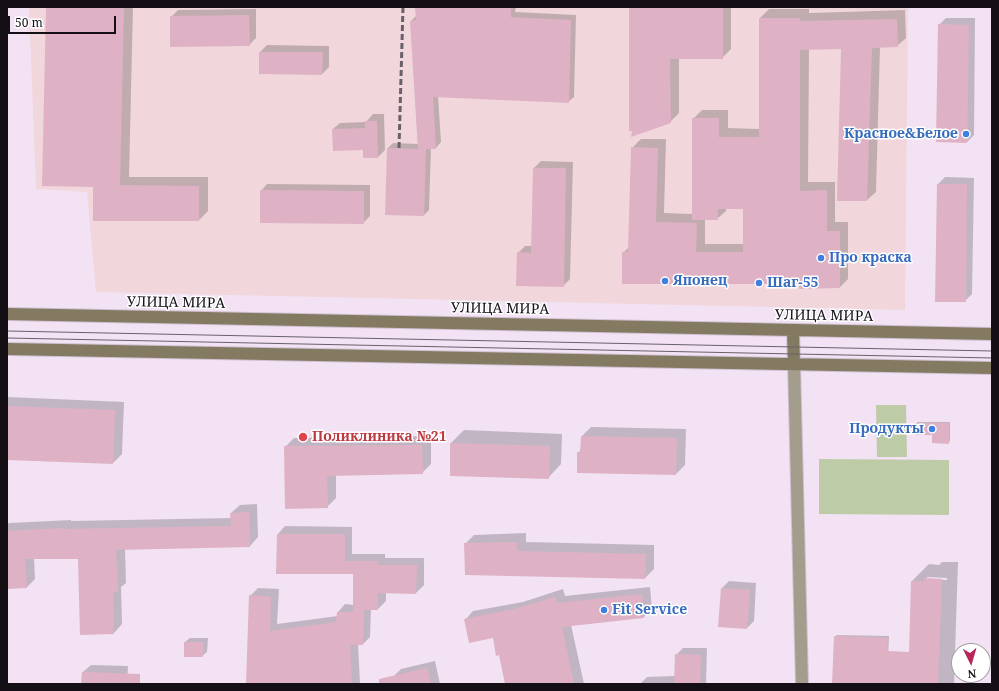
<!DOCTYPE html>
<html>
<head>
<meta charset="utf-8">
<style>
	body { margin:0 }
	#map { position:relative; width:999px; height:691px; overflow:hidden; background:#f2e2f4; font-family:"Noto Serif",serif }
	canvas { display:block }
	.frame { position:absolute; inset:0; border:8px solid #140f15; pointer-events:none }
	.north { position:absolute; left:951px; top:643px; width:40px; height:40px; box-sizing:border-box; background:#fff; border:1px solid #a19fa1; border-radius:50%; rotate:175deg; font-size:11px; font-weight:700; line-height:16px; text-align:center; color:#140f15 }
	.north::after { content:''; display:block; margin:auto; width:14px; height:18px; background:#b6285c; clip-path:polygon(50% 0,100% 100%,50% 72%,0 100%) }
	.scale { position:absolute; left:8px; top:16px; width:108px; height:18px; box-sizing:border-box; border:2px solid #140f15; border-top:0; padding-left:5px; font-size:12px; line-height:14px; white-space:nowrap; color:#140f15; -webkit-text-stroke:3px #fff; paint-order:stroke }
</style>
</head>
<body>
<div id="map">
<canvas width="999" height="691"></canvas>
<div class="frame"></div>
<div class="north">N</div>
<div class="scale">50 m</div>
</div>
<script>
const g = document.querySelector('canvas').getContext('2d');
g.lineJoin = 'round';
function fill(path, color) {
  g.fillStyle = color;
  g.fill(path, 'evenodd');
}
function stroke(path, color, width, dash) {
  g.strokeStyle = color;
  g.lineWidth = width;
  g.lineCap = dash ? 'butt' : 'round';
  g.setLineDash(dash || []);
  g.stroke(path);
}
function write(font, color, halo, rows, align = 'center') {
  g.font = font + ' "Noto Serif",serif';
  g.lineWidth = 3;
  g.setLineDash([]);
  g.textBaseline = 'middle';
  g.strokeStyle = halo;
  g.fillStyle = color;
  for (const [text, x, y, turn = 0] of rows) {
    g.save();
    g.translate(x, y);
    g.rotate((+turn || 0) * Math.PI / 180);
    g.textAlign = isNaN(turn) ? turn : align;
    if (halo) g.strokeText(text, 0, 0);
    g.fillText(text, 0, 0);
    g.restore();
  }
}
fill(new Path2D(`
	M29,7H908L905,310L96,292L87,192L36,189Z`), '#f1d7db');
fill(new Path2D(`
	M876,405H906L907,457H877Z
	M819,459L949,460V515L819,514Z`), '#becba7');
fill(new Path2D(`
	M47,7H133L129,177H208V211L199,220L94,186Z
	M416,7H516L515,12L576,15L574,97L568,102L438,96L441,142L436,148H431L429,210L424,215L388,148L393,143L418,144L411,21L416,16Z
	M630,7H731V49L722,58H679V113L670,122Z
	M256,9V38L249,45L171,17L178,10Z
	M769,9H809V13L905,10L906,38L897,46L880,47L876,192L867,200L842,48L809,49L808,182H835V222H848V279L840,287L800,283L623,253L629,247L632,148L641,139H666L664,213L693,214V119L702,110H728V128L760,129V18ZM726,208H744V244H705V219H717L726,211Z
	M946,18H975L974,135L967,142L939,25Z
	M267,45L329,46V67L322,74L260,73V52Z
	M373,114H384L385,150L378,157L333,129L340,123L366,122Z
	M541,161L573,162L570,279L563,286L518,253L525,246H532L534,168Z
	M945,177L974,178L972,294L965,301L938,184Z
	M267,184L370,185V216L363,223L261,191Z
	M7,397L124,402L122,454L113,463L7,459Z
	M918,422H950V441L948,443L916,424Z
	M591,427L686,429L685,465L676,474L578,453L581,450L582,436Z
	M464,430L562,434L561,464L548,478L451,443Z
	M431,436V464L422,473L336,474V498L327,507L285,447L294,438Z
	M257,504L258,537L250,546L125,549L126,583L121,587L122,624L114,633L79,558H34L35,579L27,587L7,588V525L9,523L71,520V521L232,518L231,513L240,505Z
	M285,526L352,527V554H385V558H424V585L416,593L386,592V601L378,609H371L370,637L363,644H358L360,684H247L250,596L258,588L279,589L277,624L338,616V612L345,604L354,605V573L278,534Z
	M526,533V542L654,545V569L645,578L465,544L474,535Z
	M942,562H958L954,684H909L912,581L929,564L939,565ZM927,577L947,578V580L927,579Z
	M729,581L756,583L754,621L747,628L722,588Z
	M650,587L652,609L644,617L571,625L584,684H506L500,654L494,637L465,620L473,611L523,602L563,589L565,596Z
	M837,635L889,636L887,684H833L835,637Z
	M190,638H208L207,652L202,656L185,642Z
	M683,648H707L706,684H640L647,677L675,676L676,655Z
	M435,661L440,684H395L393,677L401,669Z
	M91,665L128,666L127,684H82L83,672Z`), '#0003');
fill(new Path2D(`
	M46,7H124L120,185L199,186V221H93V187L42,186Z
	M415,7H511V17L571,20L569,103L433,97L436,149H426L424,216L385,215L387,148L418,149L410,21L416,20Z
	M629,7H723V59H670L671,123L631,137L632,131H629Z
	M249,15L250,46L170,47V16Z
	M759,18H800V21L897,19L898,47L872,48L867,201H837L841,49L800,50V191L827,190V231H840V288L799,289V284H622V252H628L631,147L658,148L656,222L697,223L696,252H743V209H718V220H692V118H719V137H759Z
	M938,24L969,25L967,143L936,142Z
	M259,52H323L322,75L259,74Z
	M365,121H377L378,158H363V150L333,151L332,129L365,128Z
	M533,168H566L564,287L516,286L517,252L531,253Z
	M937,184H967L966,302H935Z
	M260,190L364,191V224L260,223Z
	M7,406L115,410L113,464L7,460Z
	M915,423H949V444L932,443V435H915Z
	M581,436L677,438L676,475L577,473V452L580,453Z
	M450,443L550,446L549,479L450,476Z
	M422,445L423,474L327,476L328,508L285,509L284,446Z
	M249,512L250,547L116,550L118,592H113L114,634L80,635L78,559H25L27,588L7,589V531L63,528V529L231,526L230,513Z
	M277,534H345V561H378V565H417L416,594L378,593V610H364L363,645H350L352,684H246L249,595L271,597L270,631L336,622L337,612H353V574H276Z
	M517,542V551L646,554L645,579L465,575L464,543Z
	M924,578L942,579L938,684H832L834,636L888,638L887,651L909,652L911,581H924Z
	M721,588L750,590L747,629L718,627Z
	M642,594L644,618L562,627L574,684H505L499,655L496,656L493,638L469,643L464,619L514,609L555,597L557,603Z
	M184,642H204L203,657H184Z
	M675,654L701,655L700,684H674Z
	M427,668L431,684H379V679Z
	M82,672L140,674V684H81Z`), '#deb2c4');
const street = new Path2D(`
	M794,364L802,684`);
const secondary = new Path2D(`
	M7,314L992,334
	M793,331L794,364
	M7,349L992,368`);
stroke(street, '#cec0d0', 14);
stroke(secondary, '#cec0d0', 14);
stroke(street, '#a49d8d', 12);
stroke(secondary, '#847961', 12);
stroke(new Path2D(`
	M7,331L992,351
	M7,338L992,358`), '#69606a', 1);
stroke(new Path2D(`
	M399,148L403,7`), '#69606a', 3, [6, 3]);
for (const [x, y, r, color] of [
	[966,134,4,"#3f7fe0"],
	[821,258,4,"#3f7fe0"],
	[665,281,4,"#3f7fe0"],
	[759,283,4,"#3f7fe0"],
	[932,429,4,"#3f7fe0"],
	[303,437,5,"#e0444e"],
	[604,610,4,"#3f7fe0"]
]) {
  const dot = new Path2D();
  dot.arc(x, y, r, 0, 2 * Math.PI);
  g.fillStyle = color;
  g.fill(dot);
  stroke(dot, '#fff', 1.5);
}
write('bold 14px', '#366cbe', '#fff', [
	["Красное&Белое",958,134,"right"],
	["Про краска",829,258],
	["Японец",673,281],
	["Шаг-55",767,283],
	["Продукты",924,429,"right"],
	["Fit Service",612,610]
], 'left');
write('14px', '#140f15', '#fff', [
	["УЛИЦА МИРА",176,303,1],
	["УЛИЦА МИРА",500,309,1],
	["УЛИЦА МИРА",824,316,1]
]);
write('bold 14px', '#be3a42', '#fff', [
	["Поликлиника №21",312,437]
], 'left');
</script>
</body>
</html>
